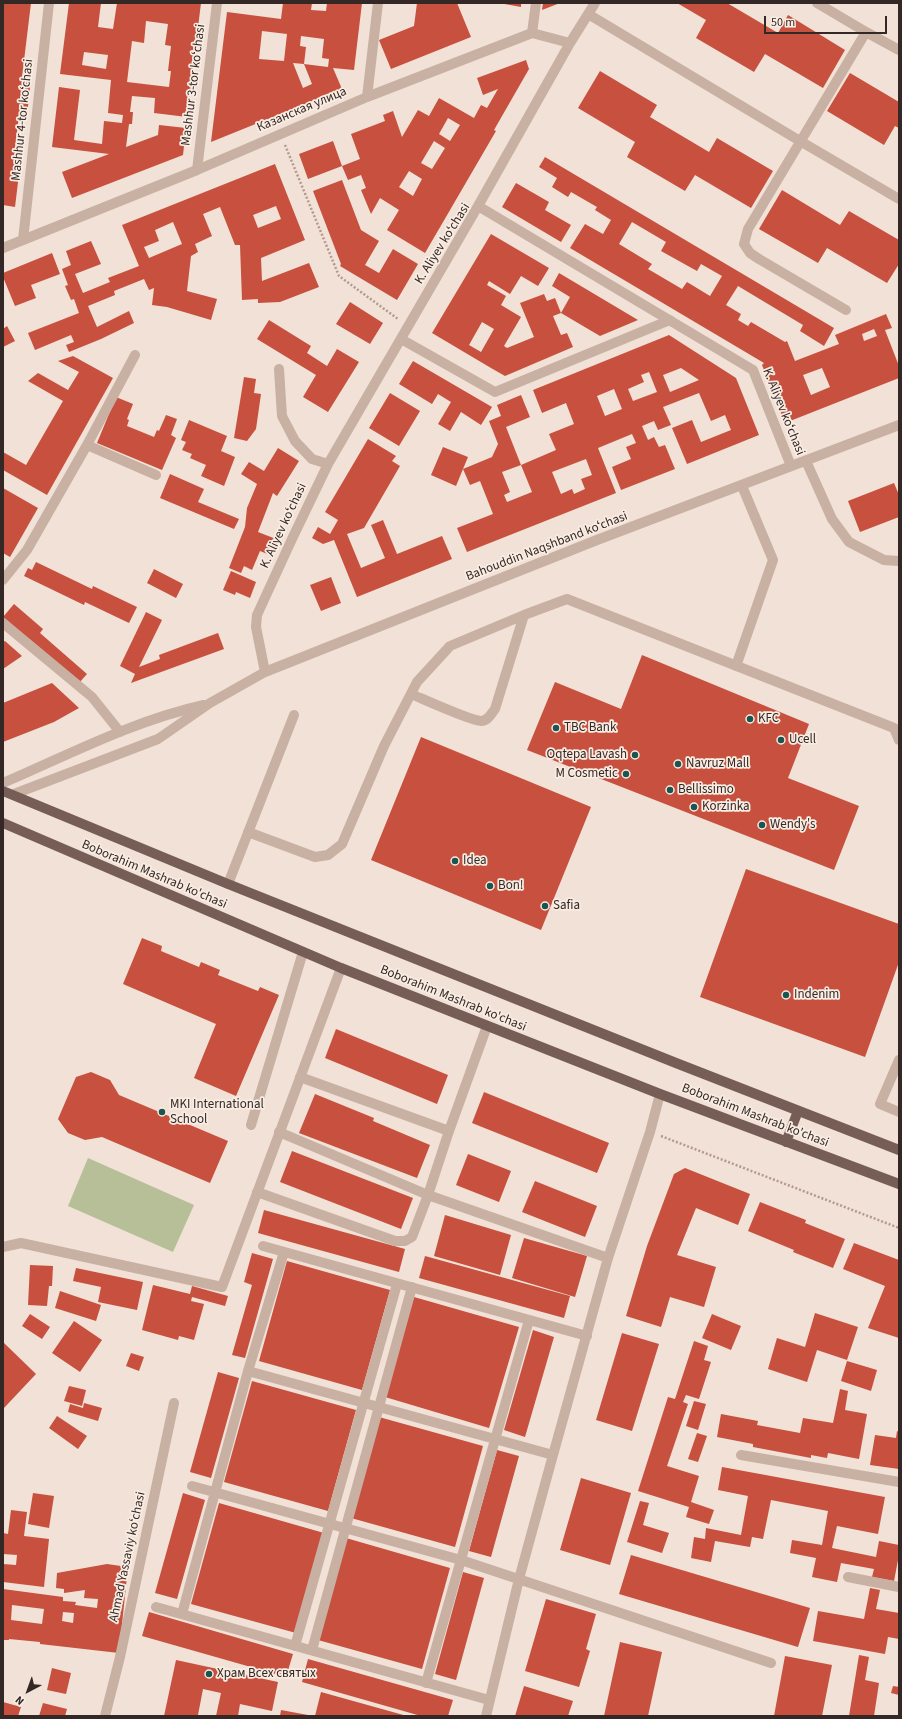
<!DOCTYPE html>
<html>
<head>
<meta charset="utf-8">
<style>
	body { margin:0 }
	#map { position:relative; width:902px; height:1719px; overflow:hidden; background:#f1e1d6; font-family:"Source Sans 3",sans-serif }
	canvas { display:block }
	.frame { position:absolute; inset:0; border:4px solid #332825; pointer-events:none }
	.north { position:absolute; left:8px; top:1671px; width:40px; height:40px; -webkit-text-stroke:3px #f9ece2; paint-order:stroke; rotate:221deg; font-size:11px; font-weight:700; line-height:16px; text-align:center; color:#332825 }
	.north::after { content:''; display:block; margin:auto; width:14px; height:18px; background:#332825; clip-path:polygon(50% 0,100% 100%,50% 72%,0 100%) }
	.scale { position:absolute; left:764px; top:16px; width:123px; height:18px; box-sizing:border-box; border:2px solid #332825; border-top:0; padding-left:5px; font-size:12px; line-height:14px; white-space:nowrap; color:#332825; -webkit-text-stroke:3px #f9ece2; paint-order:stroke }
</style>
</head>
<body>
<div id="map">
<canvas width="902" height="1719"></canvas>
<div class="frame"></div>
<div class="north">N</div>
<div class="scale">50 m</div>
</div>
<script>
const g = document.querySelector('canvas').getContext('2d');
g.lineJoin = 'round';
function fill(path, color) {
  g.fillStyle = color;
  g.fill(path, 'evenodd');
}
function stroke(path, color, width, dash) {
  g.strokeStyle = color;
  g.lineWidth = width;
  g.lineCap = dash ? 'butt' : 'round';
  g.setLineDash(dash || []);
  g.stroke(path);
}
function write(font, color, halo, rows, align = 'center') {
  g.font = font + ' "Source Sans 3",sans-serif';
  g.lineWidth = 3.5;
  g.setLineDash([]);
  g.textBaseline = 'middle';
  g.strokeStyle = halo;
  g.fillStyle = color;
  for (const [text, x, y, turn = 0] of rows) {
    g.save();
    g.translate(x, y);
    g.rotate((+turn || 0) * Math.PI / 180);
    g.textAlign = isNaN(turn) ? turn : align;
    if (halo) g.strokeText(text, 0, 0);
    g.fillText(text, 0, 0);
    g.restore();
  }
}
fill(new Path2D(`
	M88,1158L194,1205L173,1252L68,1206Z`), '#b6bf97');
fill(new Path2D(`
	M3,3H31L22,77L31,78L27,116L19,115L15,148L22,149L15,207L3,205Z
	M69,3H101L98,27L113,29L117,3H201L187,117L154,113L155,98L132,96L130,112H133L132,124H129L126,147L158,135L159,125L186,128L183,155L72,198L62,172L109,154L52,147L59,87L80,90L74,140L102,144L104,121L122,123L123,115L108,113L111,80L60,74ZM146,21L168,24L165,45L171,46L168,71H171L169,87L127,82L132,41L144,43ZM84,52L108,55L106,69L82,65Z
	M283,3H312L311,10L326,11L327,3H362L354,70L333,68L342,89L211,142L227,12L281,19ZM262,31L287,34L284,61L259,59ZM301,36L324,39L322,58L329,59L328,67L304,64L312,84L303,88L293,63L304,64L306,47L300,46Z
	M417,3H457L471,37L391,69L379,40L414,26Z
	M499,3H521V7Z
	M543,3H560L542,10Z
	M677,3H727L778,33L788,15L845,50L823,88L765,54L754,72L696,38L706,20Z
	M526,60L529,69L494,130L496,131L425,253L387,230L399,210L380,198L371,214L361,190L366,188L361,175L348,180L342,166L308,179L299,154L333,141L342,166L360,159L351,134L385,121L383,115L393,111L402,137L418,110L429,116L439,98L474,118L481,105L487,108L498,89L483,95L477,78ZM448,118L460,125L450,141L439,134ZM434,141L445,148L432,169L421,163ZM409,171L422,179L413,196L399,187Z
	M600,71L657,105L650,117L709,152L717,138L773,171L751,208L695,175L685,191L627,157L635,142L578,108Z
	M850,73L899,102V128L895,126L884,145L827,111Z
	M545,157L834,328L824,346L800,331L803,325L738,286L726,305L741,314L738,320L748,326L751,322L785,342L787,341L795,361L839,344L835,335L886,314L892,328L885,330L899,366V378L785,423L762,365L764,363L570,248L585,224L603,234L611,220L595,210L597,207L571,192L568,197L552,187L557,178L539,167ZM632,222L666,242L661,251L697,271L701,264L722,276L710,296L687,282L682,289L648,269L652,264L619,244ZM874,329L877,336L864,341L862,334ZM822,368L830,387L811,395L803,375Z
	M275,164L305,240L261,258L262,281L309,263L319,287L280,302L258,303V299L242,300L240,245H235L220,207L203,214L212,236L195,244L198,252L191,256L187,291L217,299L211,320L167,307L152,305L154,288L149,290L144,279L114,291L115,295L88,306L97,327L129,311L134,323L101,339L69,352L66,345L74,342L71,335L35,350L28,333L79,313L74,299L71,300L65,286L68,285L62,269L71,265L66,251L91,241L101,264L75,274L83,293L110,282L108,278L139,266L122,225ZM276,206L281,219L258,228L253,215ZM173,222L182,244L149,258L144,247L159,241L155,230Z
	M342,180L361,230L379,241L365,265L379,273L393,249L418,264L397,300L340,266L341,264L313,191Z
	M516,183L549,202L545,210L571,225L561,242L502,207Z
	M782,190L840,225L849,211L899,240V264L887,283L827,248L818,263L759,229Z
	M491,234L549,268L538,286L521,276L510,294L489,281L487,285L506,296L501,305L521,317L504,346L507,348L534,337L520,303L544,294L547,301L555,298L561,313L570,297L552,286L559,273L638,320L600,336L561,313L553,316L561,335L567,333L573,347L505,376L491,368L432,333ZM482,322L494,329L481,352L469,345Z
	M52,253L60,274L31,285L36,298L15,306L3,277V273Z
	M350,302L383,323L370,344L336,324Z
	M269,320L311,346L307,353L327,366L337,349L359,362L328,412L303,397L316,375L257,339Z
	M7,326L15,341L3,347V329Z
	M669,335L736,378L759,435L687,464L672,428L692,420L701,442L731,430L725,415L711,421L699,393L663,407L671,425L658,430L654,421L642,426L648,440L654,437L659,447L665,445L675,469L621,490L612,467L631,459L626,447L636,443L632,434L598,448L616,493L467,552L457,528L493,514L480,481L470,485L463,469L456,486L431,475L443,447L468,457L463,469L492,457L498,444L489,421L501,416L497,405L521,395L530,417L506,427L521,465L502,472L510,492L504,495L507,502L532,492L521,465L556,450L549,434L574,424L566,403L542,413L533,390ZM681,368L699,380L670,392L663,375ZM649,372L657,392L633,401L628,389L644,382L641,375ZM614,389L622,409L605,416L597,396ZM586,459L592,475L581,479L585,489L574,494L572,489L561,494L552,472Z
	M73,356L113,378L47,495L3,470V452L26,465L63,401L28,381L38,373L68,390L79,372L58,361Z
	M413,361L492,407L481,425L461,412L450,431L438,424L451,402L438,394L432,404L399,384Z
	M244,377L256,379L254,393L261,394L256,429L247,441L234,438Z
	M390,393L420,411L399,446L369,428Z
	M116,397L133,404L127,419L129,420L127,426L154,437L157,430L159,431L166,415L177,419L171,435L176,438L162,470L97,443Z
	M189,420L227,436L221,451L235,457L224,486L201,476L206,465L190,458L192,454L182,450L186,442L181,440Z
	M368,439L396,456L392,461L400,466L364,528L347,534L361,568L385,558L371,525L383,520L397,554L442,536L452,559L357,597L334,540L323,544L312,538L318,527L330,534L338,520L325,512Z
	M278,448L299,461L277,496L273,493L258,532L276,539L270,555L260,551L252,570L244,566L241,573L229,568L245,527L247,508L257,484L241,474L249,462L264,471Z
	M170,474L204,489L198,502L239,519L234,529L160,498Z
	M894,483L899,495V517L860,532L848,501Z
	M3,488L38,508L10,557L3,553Z
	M36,562L92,589L93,586L137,607L129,623L85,602L84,605L24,576L28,568L32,570Z
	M154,569L183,584L176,598L147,583Z
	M231,571L256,582L250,598L236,592L235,595L223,590Z
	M331,577L341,603L321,611L310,585Z
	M14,604L43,629L40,633L87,674L79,683L3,617Z
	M146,612L162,620L139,667L160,659L159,655L218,633L224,649L131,683L135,674L120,666Z
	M5,641L22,656L3,669V642Z
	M642,655L809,724L788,778L859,806L834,870L527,750L555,682L621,709Z
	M52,683L79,708L54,722L3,742V703Z
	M421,737L591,807L541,930L371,860Z
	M746,869L899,924V962L865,1057L700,997Z
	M142,938L162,946L161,951L199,967L201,962L220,970L218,975L258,991L260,987L279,995L236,1096L194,1078L216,1024L123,984Z
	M336,1029L448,1075L437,1104L325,1058Z
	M91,1072L110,1080L119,1095L228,1141L210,1183L102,1137L85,1140L68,1133L58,1119L76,1077Z
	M484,1092L609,1143L597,1173L472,1123Z
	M315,1094L374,1118L373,1121L430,1145L417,1178L299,1133Z
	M292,1151L413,1198L401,1229L280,1182Z
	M468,1154L511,1171L499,1202L456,1185Z
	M685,1168L750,1194L738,1225L696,1208L677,1255L716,1267L704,1307L670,1297L661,1327L626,1316L647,1246L674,1174Z
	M535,1181L597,1206L585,1237L522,1212Z
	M760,1202L806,1220L805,1223L845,1239L833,1268L793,1252L794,1250L748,1231Z
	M264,1210L405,1249L399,1272L258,1233Z
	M445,1215L511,1235L500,1275L434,1256Z
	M524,1238L587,1256L575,1297L512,1278Z
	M854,1243L899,1260V1338L868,1328L885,1286L843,1269Z
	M252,1253L273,1259L245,1358L232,1355L252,1285L244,1282Z
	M425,1256L570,1296L564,1318L419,1278Z
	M287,1261L390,1290L362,1390L259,1361Z
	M30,1265L53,1266L52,1286H49L47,1306L28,1305Z
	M76,1268L143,1282L137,1310L98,1302L101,1287L73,1281Z
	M153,1285L190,1294L192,1286L228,1296L225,1306L192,1297L191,1301L204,1304L194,1340L179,1336L178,1340L142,1330Z
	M60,1291L101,1305L96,1321L55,1308Z
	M414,1297L519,1327L489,1428L385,1397Z
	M815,1313L858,1327L847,1360L817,1350L807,1382L768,1369L777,1338L805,1347Z
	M30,1314L50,1327L42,1339L22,1326Z
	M712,1314L741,1326L731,1350L702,1338Z
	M74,1321L102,1340L80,1372L52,1353Z
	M533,1330L554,1337L525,1437L504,1430Z
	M622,1333L659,1344L632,1431L596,1420Z
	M694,1341L708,1346L704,1360L711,1362L699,1399L686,1395L683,1402L688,1404L667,1466L699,1476L691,1502L714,1510L709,1524L686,1517L689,1507L638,1491L668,1397L675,1399Z
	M3,1342L36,1374L4,1408L3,1406Z
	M131,1353L144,1357L139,1371L126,1366Z
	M847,1361L877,1370L871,1391L841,1381Z
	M218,1372L239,1378L211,1478L190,1472Z
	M252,1381L356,1410L328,1511L224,1482Z
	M69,1386L86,1390L82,1406L64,1401Z
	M840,1389L848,1391L845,1410L867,1414L859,1459L828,1453L827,1458L811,1455V1458L753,1447V1444L717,1437L721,1414L758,1421L757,1425L800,1433L803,1418L833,1423Z
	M694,1401L706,1404L698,1430L686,1426Z
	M84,1403L102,1408L98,1421L68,1412L70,1404L83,1408Z
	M57,1416L87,1436L78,1449L49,1428Z
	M379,1417L483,1446L455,1547L351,1518Z
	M897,1431L899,1432V1469L870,1465L875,1435L896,1438Z
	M697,1433L707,1436L698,1462L688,1459Z
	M497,1450L519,1456L491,1557L469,1551Z
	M722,1467L885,1497L878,1534L837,1526L832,1548L876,1557L879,1541L899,1545V1555L894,1581L872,1577L874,1569L841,1563L837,1582L812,1577L816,1558L790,1553L792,1540L822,1545L828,1511L771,1500L763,1539L752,1537L750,1547L715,1541L711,1562L691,1558L694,1537L705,1539L706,1528L741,1535L748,1496L718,1490Z
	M581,1478L631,1493L610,1565L560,1550Z
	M33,1493L54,1496L49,1528L28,1524Z
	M183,1493L205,1500L177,1599L155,1593Z
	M640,1501L649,1503L643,1525L669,1533L662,1553L627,1542Z
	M219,1503L324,1533L296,1633L191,1604Z
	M11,1510L27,1512L24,1536L49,1539L44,1587L3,1582V1564L16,1565L17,1555L3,1554V1533L8,1534Z
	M346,1538L450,1568L422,1669L318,1640Z
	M631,1555L810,1608L798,1647L619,1594Z
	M107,1564L128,1567L119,1653L40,1644V1642L9,1639V1640H3V1589L63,1597V1601L76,1602L75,1605L97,1608L98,1599L84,1598L85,1590L64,1593V1589L56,1588L57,1573ZM12,1605L44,1609L42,1624L11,1620ZM63,1612L74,1613L73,1623L62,1621Z
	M463,1572L484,1578L456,1680L435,1674Z
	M870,1588L880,1590L876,1609L899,1613V1639L888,1637L885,1654L813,1641L818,1611L864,1619Z
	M546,1599L596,1614L586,1649L590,1651L579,1687L525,1671Z
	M149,1612L293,1654L286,1677L142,1636Z
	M620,1642L662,1652L648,1716H604Z
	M859,1655L869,1657L865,1680L879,1683L874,1716H849Z
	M785,1656L832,1665L822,1716H774Z
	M308,1659L453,1700L448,1716H421L302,1682Z
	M176,1660L278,1682L272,1711L240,1704L238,1716H216L221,1693L203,1689L198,1715L164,1716Z
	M52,1668L71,1673L66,1694L47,1690Z
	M524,1686L573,1701L568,1716H515Z
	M893,1686L899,1687V1695L891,1693Z
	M321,1692L407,1716H315Z
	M3,1702L21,1707L18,1716H3Z
	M43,1703L67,1709L65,1716H39Z
	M281,1710L308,1715V1716H280Z`), '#c7503e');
stroke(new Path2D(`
	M285,145L339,276L398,319
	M661,1136L899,1228`), '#b4998d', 2.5, [2, 2]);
stroke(new Path2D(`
	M817,3L866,32
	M588,14L800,141L899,199
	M532,33L536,3
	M367,97L378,3
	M197,170L217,3
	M478,206L570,43L595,3
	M23,240L49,3
	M3,248L197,170L367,97L532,33L570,43
	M846,310L759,259L750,253L744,244L748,229L866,32L899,50
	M401,339L495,392L670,320
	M279,369L282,416L295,441L312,459L328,464
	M87,445L135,355
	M806,461L832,519L849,542L884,560L899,561
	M3,580L27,550L87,445L156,475
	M3,623L92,697L120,732
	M736,666L773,560L742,486
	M265,672L256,627L257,615L292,539L328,464L478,206L753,370L791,466
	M411,694C423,699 471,721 481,721C488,721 491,714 495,709L524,615
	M3,783C68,755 135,720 204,705
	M14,794L158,739L210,703L265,672L597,540L899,425
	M248,832L315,857L328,855L342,844L384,746L417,682L450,646L524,615L567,599L894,728L899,740
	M228,884L294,715
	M487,1026L449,1131L428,1195L608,1258
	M899,1060L880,1104L899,1112
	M300,1077L449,1131
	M251,1125L303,952
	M257,1192L395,1241H405L412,1237L428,1195L279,1132
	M263,1246L587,1336
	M3,1247L21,1243L222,1287L341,968
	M248,1371L284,1252
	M741,1455L899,1482
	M192,1486L461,1560L771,1663
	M848,1577L899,1587
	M156,1607L489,1700
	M182,1614L248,1371L553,1455
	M295,1646L397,1284
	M312,1650L412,1287
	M426,1683L529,1320
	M105,1716L120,1657L174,1403
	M486,1716L519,1579L553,1455L608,1258L650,1132L660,1094`), '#c8b0a3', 10);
stroke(new Path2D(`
	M3,791L228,884L676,1063L899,1150
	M3,823L341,968L660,1094L899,1184
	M786,1142L798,1111`), '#765d55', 10);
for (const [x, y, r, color] of [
	[750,719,4,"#1a5552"],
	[556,728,4,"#1a5552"],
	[781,740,4,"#1a5552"],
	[635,755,4,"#1a5552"],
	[678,764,4,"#1a5552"],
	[626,774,4,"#1a5552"],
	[670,790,4,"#1a5552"],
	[694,807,4,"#1a5552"],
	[762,825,4,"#1a5552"],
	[455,861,4,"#1a5552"],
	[490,886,4,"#1a5552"],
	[545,906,4,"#1a5552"],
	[786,995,4,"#1a5552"],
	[162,1112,4,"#1a5552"],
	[209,1674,4,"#1a5552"]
]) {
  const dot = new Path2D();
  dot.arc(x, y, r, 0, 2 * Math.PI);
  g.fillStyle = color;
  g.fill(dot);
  stroke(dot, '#f9ece2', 1.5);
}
write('13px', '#332825', '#f9ece2', [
	["Mashhur 3-tor koʻchasi",194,85,-83],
	["Казанская улица",302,110,-23],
	["Mashhur 4-tor koʻchasi",23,120,-84],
	["K. Aliyev koʻchasi",443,244,-58],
	["K. Aliyev koʻchasi",783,412,68],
	["K. Aliyev koʻchasi",284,526,-65],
	["Bahouddin Naqshband koʻchasi",547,547,-21],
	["Boborahim Mashrab ko'chasi",154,875,23],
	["Boborahim Mashrab ko'chasi",453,999,22],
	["Boborahim Mashrab ko'chasi",755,1116,21],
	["Ahmad Yassaviy koʻchasi",128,1557,-78]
]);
write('13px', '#332825', '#f9ece2', [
	["KFC",758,719],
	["TBC Bank",564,728],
	["Ucell",789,740],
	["Oqtepa Lavash",627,755,"right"],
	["Navruz Mall",686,764],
	["M Cosmetic",618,774,"right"],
	["Bellissimo",678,790],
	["Korzinka",702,807],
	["Wendy's",770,825],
	["Idea",463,861],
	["Bon!",498,886],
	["Safia",553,906],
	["Indenim",794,995],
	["MKI International",170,1105],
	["School",170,1120],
	["Храм Всех святых",217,1674]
], 'left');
</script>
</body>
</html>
